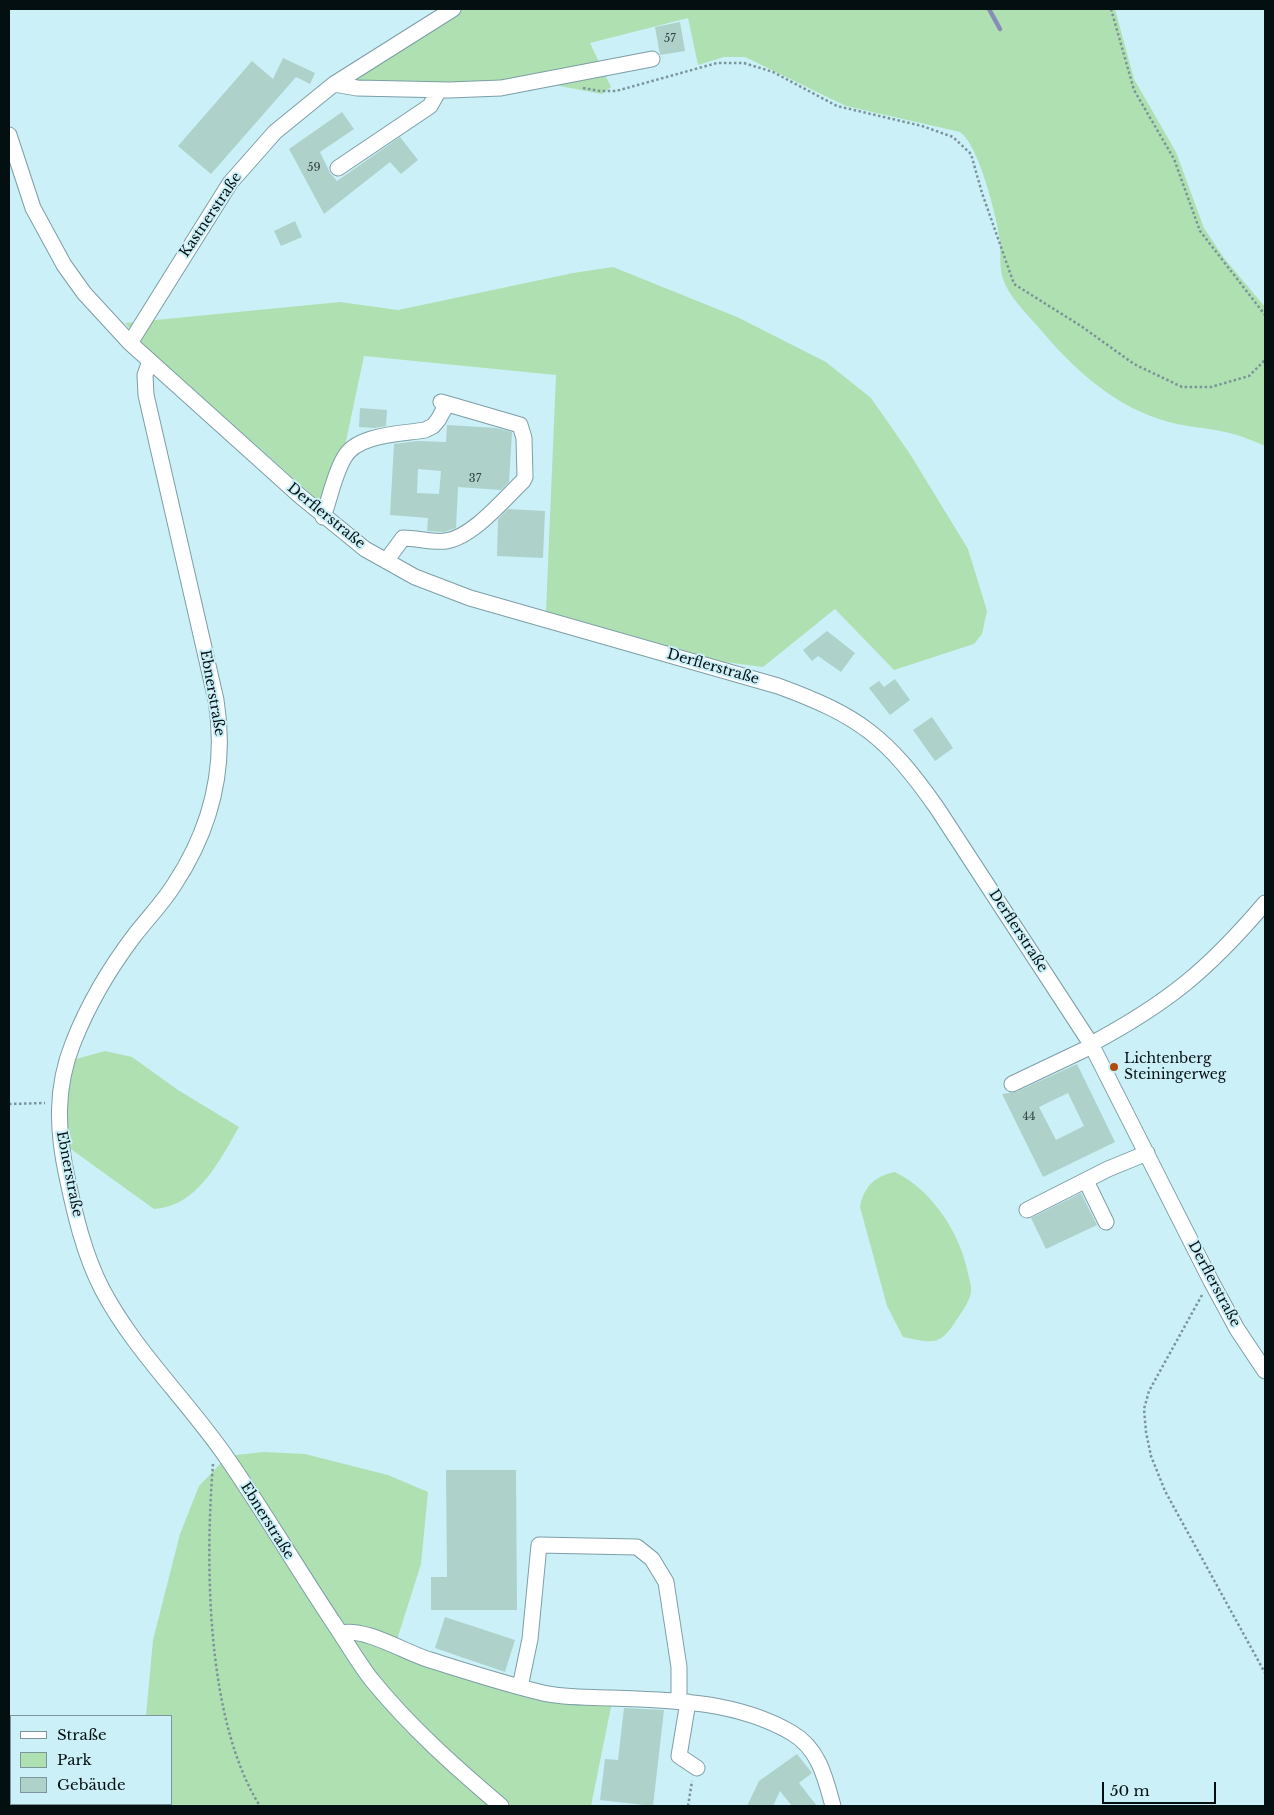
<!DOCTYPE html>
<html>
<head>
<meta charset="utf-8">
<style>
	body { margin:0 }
	#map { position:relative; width:1274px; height:1815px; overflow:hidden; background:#ccf0f8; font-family:"Libre Baskerville",serif }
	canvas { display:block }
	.frame { position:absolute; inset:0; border:10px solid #040f12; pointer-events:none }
	.legend { position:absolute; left:10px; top:1715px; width:162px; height:90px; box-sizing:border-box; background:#ccf0f8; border:1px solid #7c969c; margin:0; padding:6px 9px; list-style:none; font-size:15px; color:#040f12 }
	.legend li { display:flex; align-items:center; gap:10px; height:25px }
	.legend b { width:25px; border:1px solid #7c969c }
	.scale { position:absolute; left:1102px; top:1782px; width:114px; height:22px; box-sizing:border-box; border:2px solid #040f12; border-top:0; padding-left:6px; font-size:15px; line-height:18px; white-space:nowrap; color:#040f12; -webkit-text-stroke:4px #ccf0f8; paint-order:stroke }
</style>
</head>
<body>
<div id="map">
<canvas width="1274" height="1815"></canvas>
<div class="frame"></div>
<ul class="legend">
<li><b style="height:6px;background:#fff"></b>Straße</li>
<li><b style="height:14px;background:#afe0b2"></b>Park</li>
<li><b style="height:14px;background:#aed1c9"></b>Gebäude</li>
</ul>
<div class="scale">50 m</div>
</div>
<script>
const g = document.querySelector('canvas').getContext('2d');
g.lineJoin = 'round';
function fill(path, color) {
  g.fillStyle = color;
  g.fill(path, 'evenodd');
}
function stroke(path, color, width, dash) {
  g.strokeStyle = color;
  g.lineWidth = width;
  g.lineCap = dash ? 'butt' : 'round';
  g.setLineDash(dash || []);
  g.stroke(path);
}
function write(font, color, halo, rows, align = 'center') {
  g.font = font + ' "Libre Baskerville",serif';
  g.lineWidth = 4;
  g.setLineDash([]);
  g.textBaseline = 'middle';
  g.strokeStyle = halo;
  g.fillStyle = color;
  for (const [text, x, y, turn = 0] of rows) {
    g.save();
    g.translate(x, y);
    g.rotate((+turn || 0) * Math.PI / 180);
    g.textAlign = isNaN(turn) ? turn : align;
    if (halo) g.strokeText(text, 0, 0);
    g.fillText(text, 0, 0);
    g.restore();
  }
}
fill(new Path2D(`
	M461,9H1115L1134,79L1176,152L1204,228L1224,258L1265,307V446C1256,442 1247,438 1237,435C1212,427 1184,428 1159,419C1110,403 1071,366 1039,328C1027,314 1009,297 1003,279C999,268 1001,253 1000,241C997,218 979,145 960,132L846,106L745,57H724L698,65L688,18L590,43L611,87L602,94L549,84L338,87Z
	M613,267L737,317L826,362L871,398L910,454L968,549L987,611L982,634L974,644L894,670L835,609L763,667L725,662L546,611L556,375L364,356L331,512L145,346L125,323L340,302L398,310L573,273Z
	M105,1051L132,1057L178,1090L239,1127C220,1160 197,1207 154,1209L68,1147C64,1115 66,1090 76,1059Z
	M895,1172C932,1190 960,1233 968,1273C969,1279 972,1287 971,1292C969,1302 963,1311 957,1319C940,1347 933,1343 903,1337L887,1306L860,1207C864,1186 875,1176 895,1172Z
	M264,1452L305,1454L388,1475L428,1492L421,1564L394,1649L612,1702L591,1806H150L148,1804H171V1716H146L153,1640L180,1534L199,1486L222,1462L236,1455Z`), '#afe0b2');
stroke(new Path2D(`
	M989,9L1000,29`), '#868eb7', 4.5);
fill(new Path2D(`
	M680,22L685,51L660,55L655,27Z
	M283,58L315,73L310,84L296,77L211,174L178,146L252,61L273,79Z
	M342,112L354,129L320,152L330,173L337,181L400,137L418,160L401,174L390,162L324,214L289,149Z
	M295,221L302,237L281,246L274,231Z
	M360,408L387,410L386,426L375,428L359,427Z
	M447,425L496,428L512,432L509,482L501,490L458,487L456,528L444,532L427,531L428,518L390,515L394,444L417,441L446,442ZM418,469L441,471L439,494L417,493Z
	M508,509L545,511L543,558L497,556L498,519Z
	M827,631L855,653L841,672L818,656L812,661L803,650Z
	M895,679L910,700L890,715L869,688L879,681L884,687Z
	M932,717L953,748L935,761L913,730Z
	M1077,1064L1115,1142L1043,1177L1002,1094L1016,1092ZM1068,1093L1084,1126L1056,1140L1039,1107Z
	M1081,1193L1097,1225L1046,1249L1031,1218Z
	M446,1470H516L517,1610H431V1577H447Z
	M445,1617L515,1640L505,1672L435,1648Z
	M624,1708L664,1710L653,1806L600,1800L605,1759L618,1760Z
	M797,1754L812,1773L799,1783L817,1806H792L780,1791L773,1806H747L759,1781Z`), '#aed1c9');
const minor = new Path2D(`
	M334,84L357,88L449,90L501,88L652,59
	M9,135L33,208L64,265L84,293L130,343L300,496L365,549L415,577L470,598L778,686C860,716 887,737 937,808L1091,1044L1211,1281L1237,1329L1265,1371
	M338,168L430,106L439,90
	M130,343L230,183L275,132L334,84L453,9
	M150,361L145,375L146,395L216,700C227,768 211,829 174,885C162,904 147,919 134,936C109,969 88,1005 73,1043C55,1088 57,1131 67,1177C75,1215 84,1254 102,1289C135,1352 189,1402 229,1461C266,1515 299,1571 335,1625C347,1643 358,1662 371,1679C409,1726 455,1767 501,1806
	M323,517C330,498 334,475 344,458C356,434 402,434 425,430L433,426L438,420L447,404
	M386,561L403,538C418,538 432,543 446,541C473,537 504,499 523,481L525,477L524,438L520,425L441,402
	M1091,1044C1168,1003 1209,969 1265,903
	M1012,1084L1092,1046
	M1086,1181L1106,1222
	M1027,1210L1108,1169L1147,1153
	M341,1633C365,1627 406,1653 430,1660C468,1672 505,1684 543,1693C565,1698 589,1697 611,1698C673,1700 737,1701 792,1733C819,1749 825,1777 833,1806
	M520,1687L530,1639L539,1545L637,1547L652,1559L666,1582L679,1667V1701
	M688,1702L679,1756L697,1768`);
stroke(minor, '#7c9ea6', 17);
stroke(new Path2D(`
	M1111,9L1134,90L1174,159L1200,231L1265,315
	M583,88L600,91H616L717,63H744L773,72L837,106L922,126L953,137L971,154L982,193L1014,284L1081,326L1134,364L1182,387H1211L1249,376L1265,360
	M9,1104L45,1103
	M1202,1295L1149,1391L1144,1409L1146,1432L1151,1456L1165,1491L1265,1673
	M213,1464C205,1563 206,1721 260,1806
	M688,1806L692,1781`), '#7b949a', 2.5, [2.5, 2.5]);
stroke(minor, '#fff', 15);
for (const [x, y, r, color] of [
	[1114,1067,5,"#af4d0e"]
]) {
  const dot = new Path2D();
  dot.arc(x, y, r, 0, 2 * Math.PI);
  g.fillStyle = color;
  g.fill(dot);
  stroke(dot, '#ccf0f8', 2);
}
write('11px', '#2e4040', null, [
	["57",670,39],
	["59",314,168],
	["37",475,479],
	["44",1029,1117]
]);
write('14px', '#040f12', '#ccf0f8', [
	["Kastnerstraße",211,215,-56],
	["Derflerstraße",326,516,39],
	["Derflerstraße",713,667,16],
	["Ebnerstraße",212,693,80],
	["Derflerstraße",1018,931,57],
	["Ebnerstraße",69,1174,79],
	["Derflerstraße",1214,1284,62],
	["Ebnerstraße",267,1521,58]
]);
write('14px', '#040f12', '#ccf0f8', [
	["Lichtenberg",1124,1059],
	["Steiningerweg",1124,1075]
], 'left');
</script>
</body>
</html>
